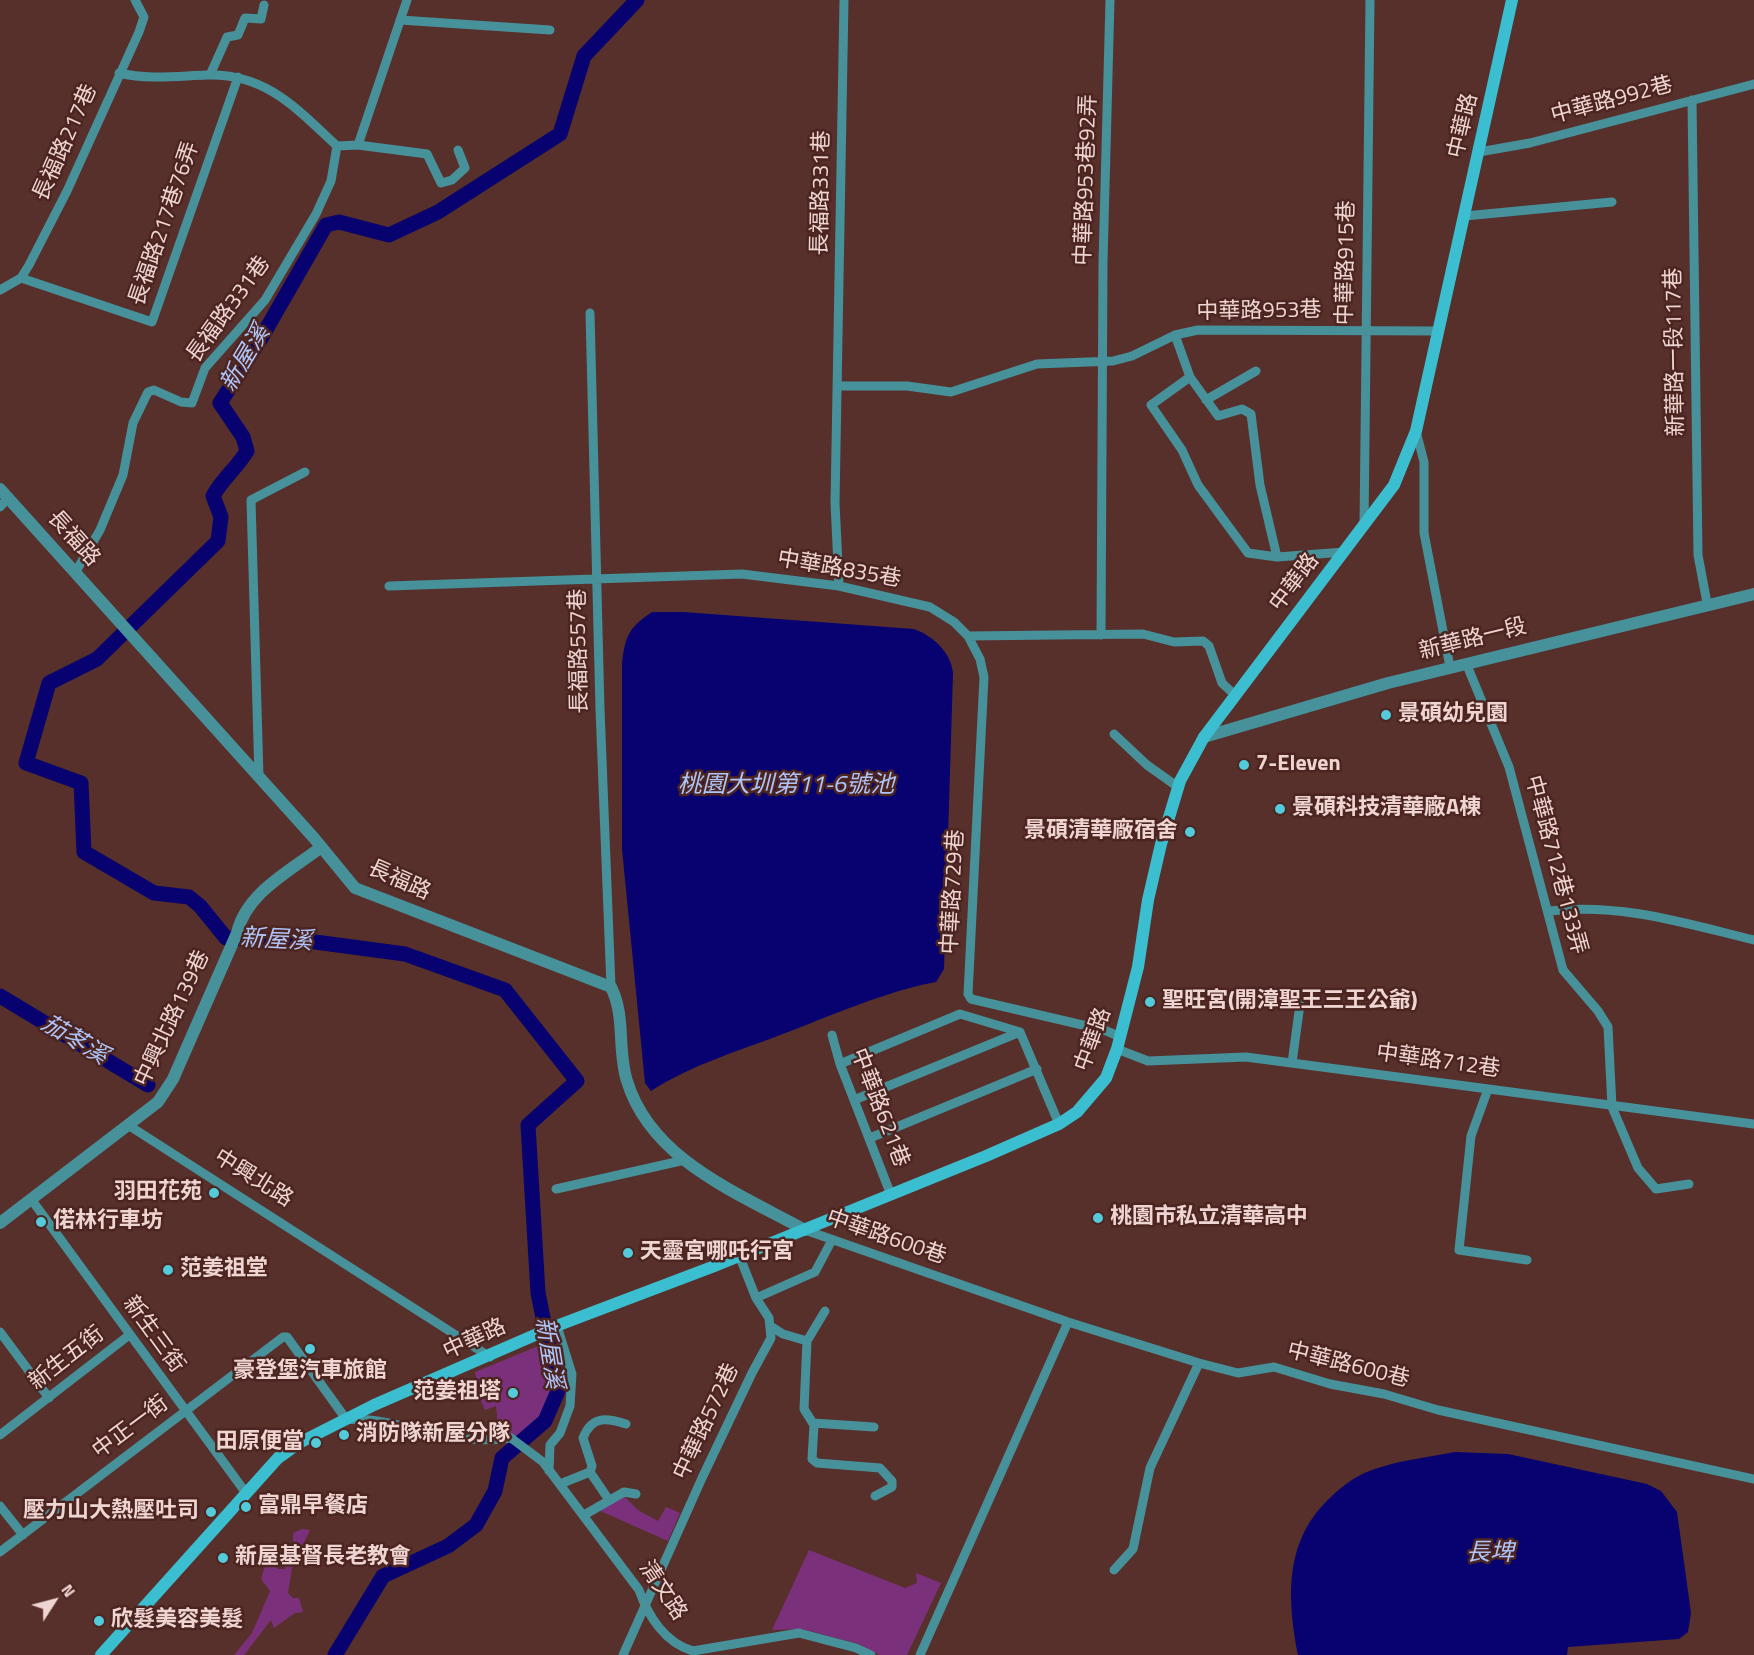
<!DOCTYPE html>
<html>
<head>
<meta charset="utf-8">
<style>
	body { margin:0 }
	#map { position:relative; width:1754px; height:1655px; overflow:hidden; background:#57302b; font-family:"Titillium Web",sans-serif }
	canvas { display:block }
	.north { position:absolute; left:24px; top:1571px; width:60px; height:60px; -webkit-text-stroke:4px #4c2521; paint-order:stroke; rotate:54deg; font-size:16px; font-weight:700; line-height:24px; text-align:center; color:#efd5d2 }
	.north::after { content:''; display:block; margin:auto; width:21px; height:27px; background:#efd5d2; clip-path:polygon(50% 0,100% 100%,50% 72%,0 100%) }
</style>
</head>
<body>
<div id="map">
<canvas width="1754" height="1655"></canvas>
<div class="north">N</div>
</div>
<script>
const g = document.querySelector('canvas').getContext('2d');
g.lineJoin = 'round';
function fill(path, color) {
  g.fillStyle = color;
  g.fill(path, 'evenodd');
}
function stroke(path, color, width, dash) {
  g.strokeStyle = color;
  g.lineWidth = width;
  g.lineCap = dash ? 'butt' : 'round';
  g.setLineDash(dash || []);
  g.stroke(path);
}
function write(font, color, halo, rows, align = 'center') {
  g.font = font + ' "Titillium Web","Noto Sans TC",sans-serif';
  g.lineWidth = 5;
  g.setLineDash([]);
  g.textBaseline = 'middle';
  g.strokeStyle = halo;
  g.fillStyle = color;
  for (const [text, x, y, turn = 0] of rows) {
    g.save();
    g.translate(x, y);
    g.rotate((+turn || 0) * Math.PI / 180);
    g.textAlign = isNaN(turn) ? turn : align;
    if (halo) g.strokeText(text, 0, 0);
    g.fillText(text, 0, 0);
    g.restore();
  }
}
fill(new Path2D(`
	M543,1344C556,1389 563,1410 517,1438L506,1433L496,1435L498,1425L496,1406L485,1410L480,1398L475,1372Z
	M624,1496L638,1510L658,1521L666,1507L680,1513L668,1541L598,1510Z
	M302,1529L310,1530L292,1568L288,1593L293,1598H299L303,1612L295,1613L274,1628L271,1620L244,1655H234L252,1633L270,1591L261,1579L265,1566L256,1557L264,1548L278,1569H285L293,1544V1533Z
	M809,1550L905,1588L917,1583L916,1573L941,1583L907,1655H880L859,1644L802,1629L772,1630Z`), '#7b307c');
fill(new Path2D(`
	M652,612H683L914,629C933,636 951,652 953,673L944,969L936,982C883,992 831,1016 780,1035C736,1052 691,1065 651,1091L645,1083L622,849V664C625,637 628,628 652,612Z
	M1455,1452L1508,1454L1647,1484L1661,1491L1677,1512L1691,1613L1688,1632L1679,1639L1568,1647L1567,1655H1298C1287,1597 1284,1540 1331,1497C1344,1484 1360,1473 1378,1468C1402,1460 1429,1457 1455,1452Z`), '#07026f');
stroke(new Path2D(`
	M0,996L148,1085
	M335,1655L383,1576L448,1546L476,1525L495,1491L502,1458L545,1421L558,1391L538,1293L528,1125L577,1081L505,990L405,954L315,942L226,938L200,906L189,897L154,893L84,852L81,783L26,763L49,683L97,659L218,541L221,517L213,496C222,479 237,468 247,451L243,437L220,403L260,340L326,225L339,222L389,235L438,212L560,134L584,56L637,0`), '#07026f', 15);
stroke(new Path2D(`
	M400,20L550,30
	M119,73C149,80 177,76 207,75C266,73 297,109 337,146
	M210,75L227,37L238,35L245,18L261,19L264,5
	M1692,100L1698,555L1707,603
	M358,145L407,0
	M337,146L358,145L427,154L441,183L452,180L465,168L458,150
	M1479,152L1530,143L1754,84
	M1465,216L1612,202
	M21,278L152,322L238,77
	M0,290L21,278L29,265L67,191L139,32L144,17L135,0
	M590,313L600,709L611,987
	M1175,335L1190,377L1218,416L1242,409L1251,414L1260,485L1277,557
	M1190,377L1151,405L1182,450L1198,485L1248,553L1277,557L1345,552
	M839,386H907L951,392L1037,364L1113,361L1132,356L1175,335L1198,330L1438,331
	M1206,400L1256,371
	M1416,431L1424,462V533L1450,667
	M0,507L8,498
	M1364,525L1370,0
	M75,573L100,530L123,475L133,423L148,392L154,390L181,402L192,403L205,368L265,300L316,214L331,181L337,146
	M389,586L742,574L839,586L930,607L954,622L968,636L1143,634L1174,642L1203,641L1209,646L1222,683L1236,696
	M839,586L835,503L844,0
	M1101,635L1103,262L1110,0
	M968,636L980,659L984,677L968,994L971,999L1104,1030L1121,1037
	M1466,663L1509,767L1563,970L1598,1011L1608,1027L1612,1107L1638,1168L1656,1189L1689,1184
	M1114,734L1147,765L1178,787
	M259,777L251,500L305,472
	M1549,911C1622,903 1684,923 1754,940
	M1020,1032L1059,1124
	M832,1035L840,1064L891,1195
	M1117,1049L1148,1061L1246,1057L1754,1124
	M1292,1063L1300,1004
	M840,1064L960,1014L1020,1032
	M1488,1089L1471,1136L1459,1250L1527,1260
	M854,1100L1020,1032
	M128,1125L490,1357
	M870,1138L1037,1069
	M556,1189L685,1160
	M31,1199L246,1493
	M805,1230L1068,1322L1199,1363L1238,1373L1274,1367L1330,1384L1384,1394L1438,1410L1754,1479
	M756,1298L815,1272L832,1240
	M772,1327L783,1334L807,1341L804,1409L814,1425L812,1459L817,1463L880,1468L892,1481V1487L875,1496
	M0,1332L49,1398
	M807,1341L825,1311
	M813,1423L874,1427
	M0,1435L128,1336
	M549,1471L550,1445L560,1433L570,1406L572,1374L557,1326
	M560,1484L590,1472
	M609,1500L590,1472L592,1466L583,1438C592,1415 607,1418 626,1424
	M0,1506L23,1535
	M584,1515L624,1492L636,1494
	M0,1552L283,1337H287L346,1419C359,1420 372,1419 383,1422C427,1430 466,1445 511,1438L543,1462L639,1590C648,1616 665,1643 693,1651L799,1633L856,1648L871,1655
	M1114,1570L1133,1549L1150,1468L1199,1363
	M623,1655L702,1478L752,1373L771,1338L769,1318L756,1298L739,1255
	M920,1655L1068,1322`), '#47919b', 9);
stroke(new Path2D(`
	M0,489L314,838L355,888L611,987C626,1017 617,1050 627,1081C651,1160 738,1193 805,1230
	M1204,737L1388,683L1754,594
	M0,1223L158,1102L173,1079L237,933C246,893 290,871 320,848`), '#47919b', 12);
stroke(new Path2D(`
	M101,1655L278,1458L299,1443L374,1405L551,1328L712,1267L986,1156L1059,1124L1077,1112L1106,1078L1117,1049L1138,967L1148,900L1161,844L1180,781L1204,737L1394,485L1416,431L1512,0`), '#3bbfd0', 12);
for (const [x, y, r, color] of [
	[1386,715,6,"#53cbda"],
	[1244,765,6,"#53cbda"],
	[1280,809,6,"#53cbda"],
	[1190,832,6,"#53cbda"],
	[1150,1002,6,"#53cbda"],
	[214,1193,6,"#53cbda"],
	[1098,1218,6,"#53cbda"],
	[41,1222,6,"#53cbda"],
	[628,1253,6,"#53cbda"],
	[168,1270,6,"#53cbda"],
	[310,1349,6,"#53cbda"],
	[513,1393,6,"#53cbda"],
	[344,1435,6,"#53cbda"],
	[316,1443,6,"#53cbda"],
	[246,1507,6,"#53cbda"],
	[211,1512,6,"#53cbda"],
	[223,1558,6,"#53cbda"],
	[99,1621,6,"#53cbda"]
]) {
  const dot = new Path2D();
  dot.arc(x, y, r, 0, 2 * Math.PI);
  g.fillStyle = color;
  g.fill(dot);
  stroke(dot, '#4c2521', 2);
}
write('22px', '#efd5d2', '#4c2521', [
	["中華路992巷",1612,101,-15],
	["中華路",1464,126,-77],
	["長福路217巷",66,143,-66],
	["中華路953巷92弄",1087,180,-88],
	["長福路331巷",822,193,-89],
	["長福路217巷76弄",165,224,-71],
	["中華路915巷",1347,263,-89],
	["長福路331巷",229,310,-54],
	["中華路953巷",1259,312,-1],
	["新華路一段117巷",1676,352,-91],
	["長福路",73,539,48],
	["中華路835巷",839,570,10],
	["中華路",1295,583,-53],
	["新華路一段",1473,640,-14],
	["長福路557巷",580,651,-91],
	["中華路712巷133弄",1555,865,75],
	["長福路",399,881,24],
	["中華路729巷",954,892,-87],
	["中興北路139巷",173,1019,-65],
	["中華路",1094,1040,-70],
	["中華路712巷",1438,1062,8],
	["中華路621巷",879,1108,69],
	["中興北路",253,1179,32],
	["中華路600巷",886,1238,19],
	["新生三街",153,1335,54],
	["中華路",475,1340,-25],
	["新生五街",67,1359,-38],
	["中華路600巷",1348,1366,14],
	["中華路572巷",707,1422,-65],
	["中正一街",131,1428,-37],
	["清文路",662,1591,56]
]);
write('bold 22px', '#efd5d2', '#4c2521', [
	["景碩幼兒園",1398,715],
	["7-Eleven",1256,765],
	["景碩科技清華廠A棟",1292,809],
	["景碩清華廠宿舍",1178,832,"right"],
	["聖旺宮(開漳聖王三王公爺)",1162,1002],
	["羽田花苑",202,1193,"right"],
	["桃園市私立清華高中",1110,1218],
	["偌林行車坊",53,1222],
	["天靈宮哪吒行宮",640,1253],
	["范姜祖堂",180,1270],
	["豪登堡汽車旅館",310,1372,"center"],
	["范姜祖塔",501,1393,"right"],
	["消防隊新屋分隊",356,1435],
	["田原便當",304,1443,"right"],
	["富鼎早餐店",258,1507],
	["壓力山大熱壓吐司",199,1512,"right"],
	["新屋基督長老教會",235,1558],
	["欣髮美容美髮",111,1621]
], 'left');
write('italic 24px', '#afc5fa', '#4c2521', [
	["新屋溪",246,359,-59],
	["桃園大圳第11-6號池",786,786],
	["新屋溪",276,941,3],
	["茄苳溪",74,1041,31],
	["新屋溪",548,1353,81],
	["長埤",1490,1554]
]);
</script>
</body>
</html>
